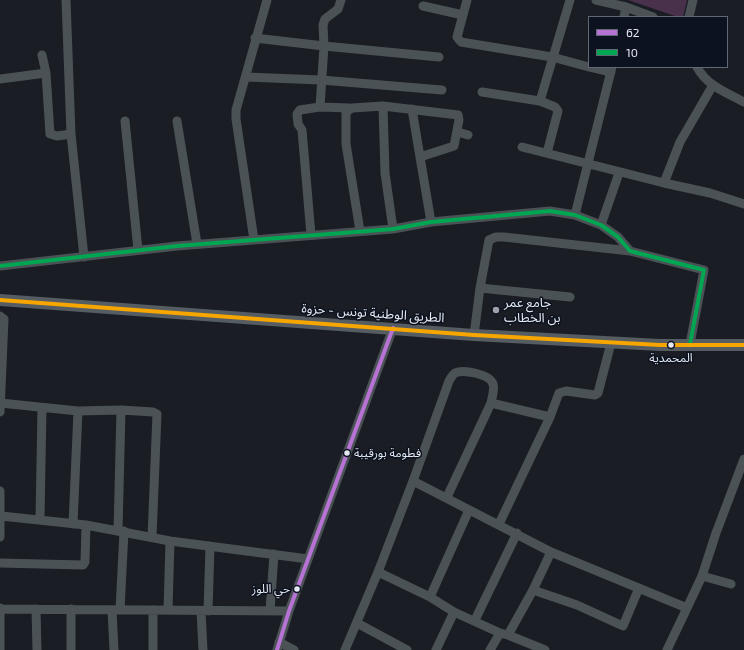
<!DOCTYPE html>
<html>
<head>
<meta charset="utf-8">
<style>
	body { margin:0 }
	#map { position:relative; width:744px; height:650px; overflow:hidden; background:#1a1d24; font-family:"Exo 2",sans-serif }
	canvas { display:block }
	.legend { position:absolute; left:588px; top:16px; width:140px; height:52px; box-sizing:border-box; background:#0c121f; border:1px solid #626873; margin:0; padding:5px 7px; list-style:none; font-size:12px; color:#e4e9f2 }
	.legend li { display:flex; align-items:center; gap:8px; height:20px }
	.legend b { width:20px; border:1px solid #626873 }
</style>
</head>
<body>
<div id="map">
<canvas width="744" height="650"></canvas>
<ul class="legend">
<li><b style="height:5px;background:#b673d3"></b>62</li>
<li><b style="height:5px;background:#00a651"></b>10</li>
</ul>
</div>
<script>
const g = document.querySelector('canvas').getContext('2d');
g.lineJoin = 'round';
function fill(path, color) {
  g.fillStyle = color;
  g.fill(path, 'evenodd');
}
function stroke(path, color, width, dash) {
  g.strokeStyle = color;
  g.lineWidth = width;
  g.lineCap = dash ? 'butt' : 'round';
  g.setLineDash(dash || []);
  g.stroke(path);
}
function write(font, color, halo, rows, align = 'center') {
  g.font = font + ' "Exo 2","Noto Sans Arabic",sans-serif';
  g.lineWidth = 3;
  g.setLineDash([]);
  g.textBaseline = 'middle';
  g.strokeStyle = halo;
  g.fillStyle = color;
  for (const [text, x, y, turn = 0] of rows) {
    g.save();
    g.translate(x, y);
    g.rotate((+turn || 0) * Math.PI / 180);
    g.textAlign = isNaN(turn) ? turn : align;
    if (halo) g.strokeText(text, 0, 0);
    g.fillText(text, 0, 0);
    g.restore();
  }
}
fill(new Path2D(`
	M628,0H687L683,17H678Z`), '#49314c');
stroke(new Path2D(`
	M66,0L71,134
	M341,0L338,9L325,19L323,25L324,46L439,57
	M467,0L457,37L461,42L552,57L589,67
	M596,0L626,7L653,17
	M423,6L463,15
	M624,17L626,7
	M689,17L693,0
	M255,38L324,46L320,107L300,110L297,114L298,124L302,130L311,235
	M42,55L46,73L50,134L57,136L71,134L84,257
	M590,67L611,72
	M697,67C706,85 727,93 744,102
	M246,77L321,80L442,90
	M0,79L46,73
	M482,92L540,101
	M383,106L385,173L393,229
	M320,107L349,108
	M412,109L420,157
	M125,121L138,250
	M177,121L197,244
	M458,132L468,135
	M522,147L664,183L680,142L713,85
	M547,153L558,111L555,107L540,101L570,0
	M664,183L710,193L744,204
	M575,215L612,67
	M601,225L619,173
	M360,231L346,144V112L352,108L383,106L458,115L459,120L454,146L420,157L431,222
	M254,240L236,119V110L267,0
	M0,266L177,246L393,229L431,222L550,211L575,215L601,225L618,237L630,251L704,270L690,344
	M480,288L570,297
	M0,316L4,319L0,412
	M474,335L480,288L489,240L496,237H504L630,251
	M0,403L78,411L121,410L153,412L157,414L152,537
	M0,491V537
	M447,497L491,403
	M1,516L86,525L170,541L308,559
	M40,519L42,408
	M73,524L78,411
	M499,524L550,417
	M118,531L121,410
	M551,552L413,481L449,381C451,378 452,375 455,373C463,369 490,374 493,384C495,389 492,397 491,403L550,417L559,393L566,391L595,395L598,393L611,343
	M0,563L83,565L85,562L86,525
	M378,572L430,597L454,612
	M702,576L731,584
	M533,590L577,605L623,626L639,588
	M430,597L469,510
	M0,608V650
	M0,609L289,611
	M36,609L37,650
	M71,609V650
	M112,610L114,650
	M120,610L124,531
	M153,610V650
	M168,610L170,541
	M201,611L203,650
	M208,611L210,546
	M270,611L274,554
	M475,620L517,533
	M357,623L407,650
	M508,635L545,650
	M279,642L294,650
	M277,650L289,611L393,328
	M345,650L378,572L413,481
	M436,650L454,612L500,633L508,635L533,590L551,552L687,608L702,576L716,533L744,459
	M490,650L500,633
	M667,650L687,608`), '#4b5256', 9);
stroke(new Path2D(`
	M0,300L474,335L660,345H744`), '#555c62', 12);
stroke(new Path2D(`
	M277,650L289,611L393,328`), '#b673d3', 4);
stroke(new Path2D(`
	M0,266L177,246L393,229L431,222L550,211L575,215L601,225L618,237L630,251L704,270L690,344`), '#00a651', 4);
stroke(new Path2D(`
	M0,300L474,335L660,345H744`), '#f7a600', 4);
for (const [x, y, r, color] of [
	[496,310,4,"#9da2aa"],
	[671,345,3.5,"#e4e9f2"],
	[347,453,3.5,"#e4e9f2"],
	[297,589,3.5,"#e4e9f2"]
]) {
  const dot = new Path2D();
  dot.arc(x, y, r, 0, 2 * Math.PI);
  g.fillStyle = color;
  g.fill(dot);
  stroke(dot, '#0c121f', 1.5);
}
write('12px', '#e4e9f2', '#0c121f', [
	["المحمدية",671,358],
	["فطومة بورقيبة",354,453,"left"],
	["حي اللوز",290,589,"right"]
]);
write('13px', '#e4e9f2', '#0c121f', [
	["جامع عمر",504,303],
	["بن الخطاب",504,318]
], 'left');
write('13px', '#e4e9f2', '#0c121f', [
	["الطريق الوطنية تونس - حزوة",373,313,4]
]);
</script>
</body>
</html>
